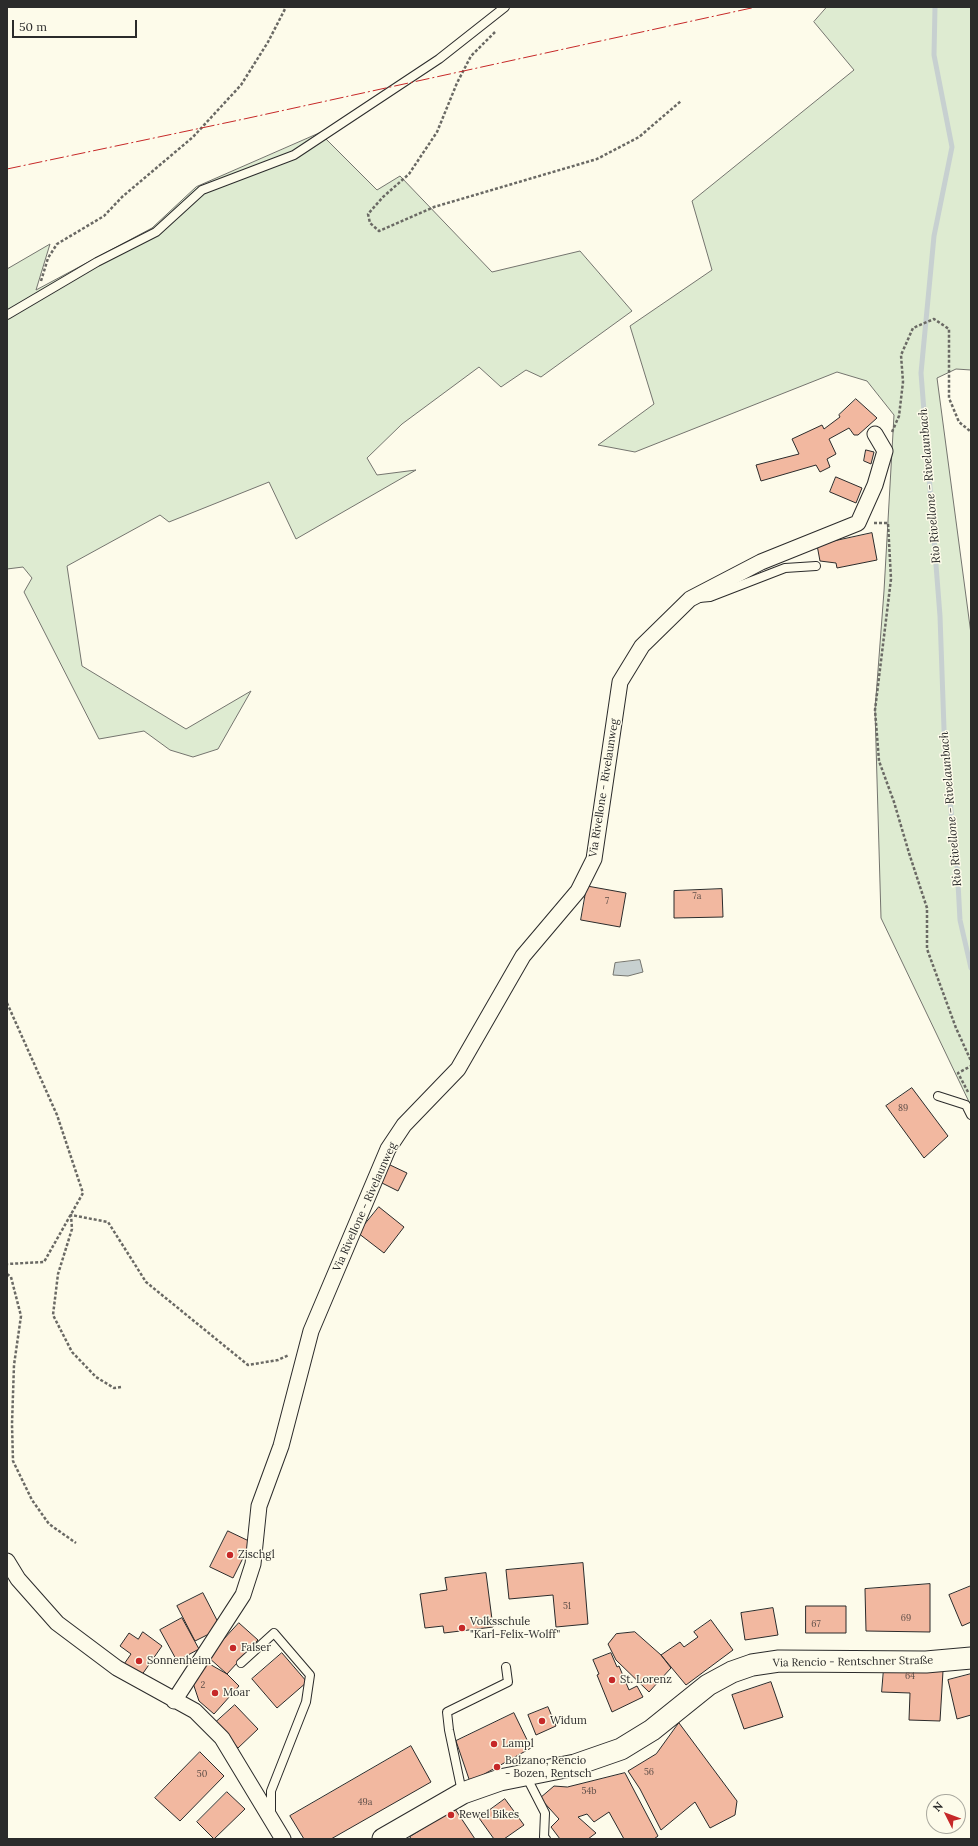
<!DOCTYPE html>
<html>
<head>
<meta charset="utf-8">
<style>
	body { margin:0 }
	#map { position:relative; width:978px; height:1846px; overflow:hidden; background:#fdfbea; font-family:Lora,serif }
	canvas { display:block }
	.frame { position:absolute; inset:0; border:8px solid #2b2b2b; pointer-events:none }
	.north { position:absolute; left:926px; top:1794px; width:40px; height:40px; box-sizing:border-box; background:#fdfbea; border:1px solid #a9a89e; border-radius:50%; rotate:312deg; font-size:11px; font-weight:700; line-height:16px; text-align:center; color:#2b2b2b }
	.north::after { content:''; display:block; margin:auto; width:14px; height:18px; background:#c62828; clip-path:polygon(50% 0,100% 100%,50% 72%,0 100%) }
	.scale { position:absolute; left:12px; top:20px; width:125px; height:18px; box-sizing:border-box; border:2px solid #2b2b2b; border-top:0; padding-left:5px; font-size:12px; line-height:14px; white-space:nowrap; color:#2b2b2b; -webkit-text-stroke:3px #fdfbea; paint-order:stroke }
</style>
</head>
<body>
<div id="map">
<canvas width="978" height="1846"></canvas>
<div class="frame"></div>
<div class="north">N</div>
<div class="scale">50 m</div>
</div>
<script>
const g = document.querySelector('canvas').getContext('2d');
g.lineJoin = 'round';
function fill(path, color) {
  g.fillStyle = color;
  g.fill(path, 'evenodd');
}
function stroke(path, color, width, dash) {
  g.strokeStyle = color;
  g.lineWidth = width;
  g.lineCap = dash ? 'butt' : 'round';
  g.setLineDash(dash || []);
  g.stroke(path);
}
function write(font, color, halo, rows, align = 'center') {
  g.font = font + ' Lora,serif';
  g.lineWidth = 3;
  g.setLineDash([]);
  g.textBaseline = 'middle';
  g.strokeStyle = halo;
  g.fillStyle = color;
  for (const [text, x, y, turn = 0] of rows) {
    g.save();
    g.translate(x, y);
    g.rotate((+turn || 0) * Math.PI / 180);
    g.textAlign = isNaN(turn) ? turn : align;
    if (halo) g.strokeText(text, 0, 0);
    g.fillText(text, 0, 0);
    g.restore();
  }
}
const green = new Path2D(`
	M827,7H971V370L956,369L937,378L971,634V1106L881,918L875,710L884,591L894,415L867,381L837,372L635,452L598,445L654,404L630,326L712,270L692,201L854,70L814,22Z
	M320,133L377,190L400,176L492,272L580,251L632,311L541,377L526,370L501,387L479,367L402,424L367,458L377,475L416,470L296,539L269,482L169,522L160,515L67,566L82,666L186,729L251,691L218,749L193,757L170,750L144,731L99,739L24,592L32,578L23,567L7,569V269L50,244L36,290L152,228L196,187Z`);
fill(green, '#deebd1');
stroke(green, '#74746e', 1);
const water = new Path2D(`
	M640,960L643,972L628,976L613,975L615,963Z`);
fill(water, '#c7d0d0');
stroke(water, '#74746e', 1);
stroke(new Path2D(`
	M935,7L934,55L952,147L934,236L921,373L940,616L945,757L957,864L960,920L971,968`), '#c7d0d0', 5);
const building = new Path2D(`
	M856,399L877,418L858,435H854L849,428L829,439L836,454L827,459L830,467L820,472L816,465L761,481L756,465L799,454L792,439L822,425L824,429L840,417L839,415Z
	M866,450L874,452L871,464L864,461Z
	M836,477L862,488L856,503L830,492Z
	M872,533L877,560L837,568L836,563L820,561L817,545Z
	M587,886L626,893L620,927L581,920Z
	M722,889L723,917L674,918V891Z
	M912,1088L948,1136L924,1158L886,1106Z
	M388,1164L407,1173L398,1191L380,1182Z
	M379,1207L404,1227L384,1253L358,1233Z
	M228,1531L251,1542L233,1578L210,1567Z
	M583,1563L588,1624L556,1627L553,1595L509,1599L506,1570Z
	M486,1573L493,1627L444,1633L443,1626L425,1628L420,1594L447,1590L445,1578Z
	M930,1584V1632L866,1631L865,1589Z
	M971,1586V1622L962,1626L949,1595Z
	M203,1593L221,1628L195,1641L177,1606Z
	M806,1606H846V1633H806Z
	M773,1608L778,1635L745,1640L741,1613Z
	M182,1618L199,1649L177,1661L160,1630Z
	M711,1620L733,1650L686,1685L661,1655L680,1642L684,1647L698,1637L694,1632Z
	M239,1623L258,1640L227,1674L208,1657Z
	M143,1632L162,1646L139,1679L122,1667L131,1654L120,1646L129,1633L138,1639Z
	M635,1632L661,1655L671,1668L649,1692L616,1660L608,1644L616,1634Z
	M282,1653L307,1682L277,1708L252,1679Z
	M611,1653L617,1667L619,1666L629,1690L637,1686L643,1697L612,1712L597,1675L599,1674L593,1660Z
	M206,1662L227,1674L239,1686L214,1714L199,1701L193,1683Z
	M884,1668L943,1671L940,1721L909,1720L910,1693L882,1692Z
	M971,1674V1715L957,1719L948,1680Z
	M771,1682L783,1717L744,1729L732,1695Z
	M235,1705L258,1729L238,1748L215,1723Z
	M548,1707L556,1726L536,1735L528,1715Z
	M514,1713L531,1748L470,1782L456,1741Z
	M679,1723L737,1801L735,1815L710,1828L695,1802L661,1830L640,1789L628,1771L656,1754Z
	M411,1746L431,1782L331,1839H304L290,1816Z
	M200,1752L224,1776L180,1821L155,1798Z
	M625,1773L658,1836L654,1839H624L609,1812L594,1822L587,1814L578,1817L596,1833L588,1839H560L551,1827L559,1819L540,1798L554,1786L567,1787Z
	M227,1792L245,1809L214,1839L197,1822Z
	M505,1799L524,1825L504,1839H494L479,1818Z
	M455,1809L475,1839H411L410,1837Z`);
fill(building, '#f2b8a0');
stroke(building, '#2b2b2b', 1);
const lane = new Path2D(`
	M7,315L97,262L156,232L202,190L294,155L439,59L505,7
	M699,598L710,597L785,568L816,566
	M938,1096L966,1105L971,1115
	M241,1663L274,1633L310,1675L306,1702L271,1791V1815
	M526,1776L545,1813L544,1837L546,1839
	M462,1792L449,1730L447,1712L508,1682L506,1667`);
const street = new Path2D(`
	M7,1561L18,1579L57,1623L117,1668L195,1711L222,1738L283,1839
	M174,1701L243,1595L253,1564L259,1506L281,1446L311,1331L388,1149L404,1125L458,1069L523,956L578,891L594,859L620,682L642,646L690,599L761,562L858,523L875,485L885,451L875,434`);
const secondary = new Path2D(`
	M383,1839L463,1793L500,1780L575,1765L621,1749L652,1730L708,1685L732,1672L752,1665L779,1661L926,1662L971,1658`);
stroke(lane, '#2b2b2b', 10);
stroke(street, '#2b2b2b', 17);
stroke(secondary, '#2b2b2b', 23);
stroke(new Path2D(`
	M495,32L471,56L457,83L437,132L409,174L383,197L368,214L370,223L379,231L434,207L597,159L639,137L681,101
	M41,281L48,258L57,244L104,216L122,197L193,137L241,85L268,42L286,7
	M892,432L899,416L903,382L901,355L913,328L934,319L949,329V398L959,422L970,431
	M874,523H888L891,579L875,710L879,761L894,802L909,853L927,908V949L956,1028L971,1061
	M7,1003L57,1115L83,1193L44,1262L7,1264
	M968,1092L958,1073L971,1066
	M7,1274L11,1277L21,1316L14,1365L12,1424L13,1461L32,1500L49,1524L76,1543
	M121,1387L114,1388L96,1377L72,1352L53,1315L58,1274L72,1229L71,1215L108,1222L146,1282L248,1365L278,1360L289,1355`), '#6a6964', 2.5, [3, 2]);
stroke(lane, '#fdfbea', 8);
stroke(street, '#fdfbea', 15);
stroke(secondary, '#fdfbea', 21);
stroke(new Path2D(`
	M7,169L244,119L756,7`), '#c62828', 1, [14, 3, 2, 3]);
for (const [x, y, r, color] of [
	[230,1555,4,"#c62828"],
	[462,1628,4,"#c62828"],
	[233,1648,4,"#c62828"],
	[139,1661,4,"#c62828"],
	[612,1680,4,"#c62828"],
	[215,1693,4,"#c62828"],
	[542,1721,4,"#c62828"],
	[494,1744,4,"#c62828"],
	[497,1767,4,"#c62828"],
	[451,1815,4,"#c62828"]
]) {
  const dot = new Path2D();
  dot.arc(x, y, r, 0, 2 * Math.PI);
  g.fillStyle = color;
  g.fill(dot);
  stroke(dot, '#fdfbea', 1.5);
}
write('9px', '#5d4e48', null, [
	["7a",697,896],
	["7",607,901],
	["89",903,1108],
	["51",567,1606],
	["69",906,1618],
	["67",816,1624],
	["64",910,1676],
	["2",203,1685],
	["56",649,1772],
	["50",202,1774],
	["54b",589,1791],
	["49a",365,1802]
]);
write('11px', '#2b2b2b', '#fdfbea', [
	["Via Rivellone - Rivelaunweg",604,788,-81],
	["Via Rivellone - Rivelaunweg",365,1207,-66],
	["Via Rencio - Rentschner Straße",853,1662,-1]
]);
write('11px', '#2b2b2b', '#fdfbea', [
	["Zischgl",238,1555],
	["Volksschule",470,1622],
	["\"Karl-Felix-Wolff\"",470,1635],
	["Falser",241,1648],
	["Sonnenheim",147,1661],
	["St. Lorenz",620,1680],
	["Moar",223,1693],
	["Widum",550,1721],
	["Lampl",502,1744],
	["Bolzano, Rencio",505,1761],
	["- Bozen, Rentsch",505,1774],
	["Rewel Bikes",459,1815]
], 'left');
write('italic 12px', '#2b2b2b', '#fdfbea', [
	["Rio Rivellone - Rivelaunbach",930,486,-95],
	["Rio Rivellone - Rivelaunbach",951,809,-95]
]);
</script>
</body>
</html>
